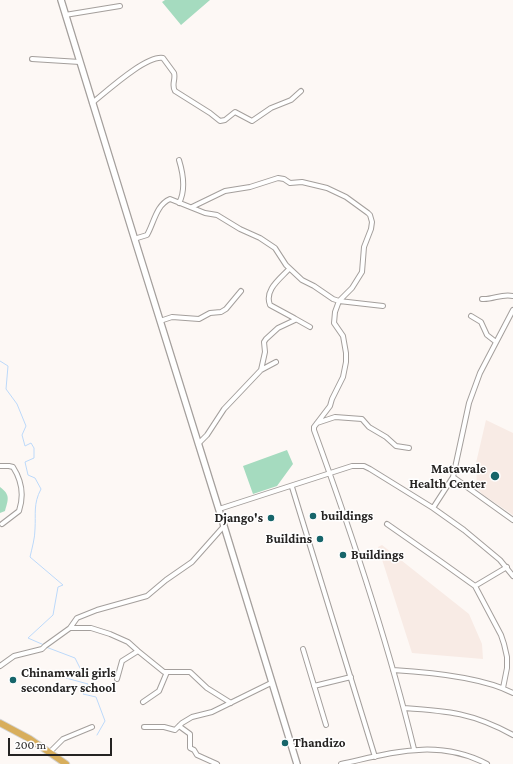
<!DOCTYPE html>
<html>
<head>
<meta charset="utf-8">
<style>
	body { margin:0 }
	#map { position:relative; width:513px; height:764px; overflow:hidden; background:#fdf8f5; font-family:"Crimson Pro",serif }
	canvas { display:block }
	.scale { position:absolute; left:8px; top:738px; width:104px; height:18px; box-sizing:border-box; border:2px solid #252322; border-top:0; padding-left:5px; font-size:12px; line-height:14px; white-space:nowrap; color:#252322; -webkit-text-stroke:3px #fff; paint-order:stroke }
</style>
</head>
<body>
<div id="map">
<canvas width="513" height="764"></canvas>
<div class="scale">200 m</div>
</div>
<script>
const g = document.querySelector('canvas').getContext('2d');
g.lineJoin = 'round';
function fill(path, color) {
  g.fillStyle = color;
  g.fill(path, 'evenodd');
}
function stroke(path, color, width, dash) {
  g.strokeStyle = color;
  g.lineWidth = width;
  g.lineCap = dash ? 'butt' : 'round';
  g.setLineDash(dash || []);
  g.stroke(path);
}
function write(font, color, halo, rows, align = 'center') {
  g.font = font + ' "Crimson Pro",serif';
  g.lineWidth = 3;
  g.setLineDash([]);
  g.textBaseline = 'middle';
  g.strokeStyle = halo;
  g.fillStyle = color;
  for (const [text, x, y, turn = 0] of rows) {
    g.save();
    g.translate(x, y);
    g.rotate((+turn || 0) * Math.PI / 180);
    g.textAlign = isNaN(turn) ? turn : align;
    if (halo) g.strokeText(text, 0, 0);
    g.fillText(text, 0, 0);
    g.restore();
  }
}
fill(new Path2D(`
	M486,420L513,433V515L482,494L477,488L476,463Z
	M382,545L469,614L482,644L483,659L412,653L378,547Z`), '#f8ebe5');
fill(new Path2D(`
	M165,0H210L181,25L162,2Z
	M287,450L293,464L277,486L253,494L243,466Z
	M0,487C11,495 8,500 5,511L0,513Z`), '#a5dbbf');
stroke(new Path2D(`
	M0,361L8,366L6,389L17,404L26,426L22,435L25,446L31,443L34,448V458L25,462L28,475L35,478L41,489C33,504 36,514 35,529C35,538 32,548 30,557L63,585L58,587L53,615L28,638L44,645
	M46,647L75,658L82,672H66V678L88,684L83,694L96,697L105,721L97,735`), '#bcd9fa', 1);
const minor = new Path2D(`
	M65,15L120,6
	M32,59L80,62
	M92,103C106,92 146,55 163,58L174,73C176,79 171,85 175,91L210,113L220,121L225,120L235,112L252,121L271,108L291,100L301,91
	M179,160C183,173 186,190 179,203
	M192,207L225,191L250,187L278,178L284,179L290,183L302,182L327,188L346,197L368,213L370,215L372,222L371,229L364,247L362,272L352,288L339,301
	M134,239L147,235C154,223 156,205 170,199L205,213L217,215L240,229L260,238L275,248L286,265L302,280L314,286L333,299L339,301L335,312L334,323L343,336L346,353V362L343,377L332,399L330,406L314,427V430C352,534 388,642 414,749
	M482,299C493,300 502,293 513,296
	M339,301L383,306
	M471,316L481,322L487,335L496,342
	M294,318L310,327
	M160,321L172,317L199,319L210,313L221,312L226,309L241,291
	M261,370L265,352L264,342L266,339L278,328L295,320L294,318L270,305C264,290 280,279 289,269
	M317,423L335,417L362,419L369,427L386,437L396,446L409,448
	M198,444L207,435L224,409L261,370L276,362
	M0,466H9L13,467C22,481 24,496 19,511L2,524
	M453,477L469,403L480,373L513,310
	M292,487L375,757
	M433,508L453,477L513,520
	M219,509L352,466H364L370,469L433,508L464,530L500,560L513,576
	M387,524L440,561L475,586L501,635L504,644L507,657V668L503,688
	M475,586L507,567
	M70,628L77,618L97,610L147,596L166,580L192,562L224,526
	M303,649L326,725
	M0,666L14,656L42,649L45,646L70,628H91L110,634L128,642L138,651L164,672H190L207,688L231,703
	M393,670C428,672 482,677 513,693
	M117,679L122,661L138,651
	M314,686L351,677
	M143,702L159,691L167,672
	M404,708C449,711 473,713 513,735
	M179,726L190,734V748L194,750L197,755L217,764
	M144,727H164L175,730L182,723L192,717L212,712L271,683
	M50,752L63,739L92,727
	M341,764C392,753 437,738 487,764`);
const secondary = new Path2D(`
	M61,0C114,176 170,350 224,526C249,605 272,685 297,764`);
const trunk = new Path2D(`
	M0,723L30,739L66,764`);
stroke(minor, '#a49f9c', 6);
stroke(secondary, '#a49f9c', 8);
stroke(trunk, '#d3d3d3', 8);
stroke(minor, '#fff', 4);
stroke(secondary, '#fff', 5.5);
stroke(trunk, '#d8ae5c', 6);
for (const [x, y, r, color] of [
	[495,476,5,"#16656a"],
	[313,516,4,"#16656a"],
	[271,518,4,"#16656a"],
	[320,539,4,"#16656a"],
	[343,555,4,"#16656a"],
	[13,680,4,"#16656a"],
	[285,743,4,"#16656a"]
]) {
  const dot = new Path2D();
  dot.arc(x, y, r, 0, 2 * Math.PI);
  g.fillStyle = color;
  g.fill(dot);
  stroke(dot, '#fff', 1.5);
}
write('bold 13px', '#252322', '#fff', [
	["Matawale",486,469,"right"],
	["Health Center",486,484,"right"],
	["buildings",321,516],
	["Django's",263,518,"right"],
	["Buildins",312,539,"right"],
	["Buildings",351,555],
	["Chinamwali girls",21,673],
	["secondary school",21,688],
	["Thandizo",293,743]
], 'left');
</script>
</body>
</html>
